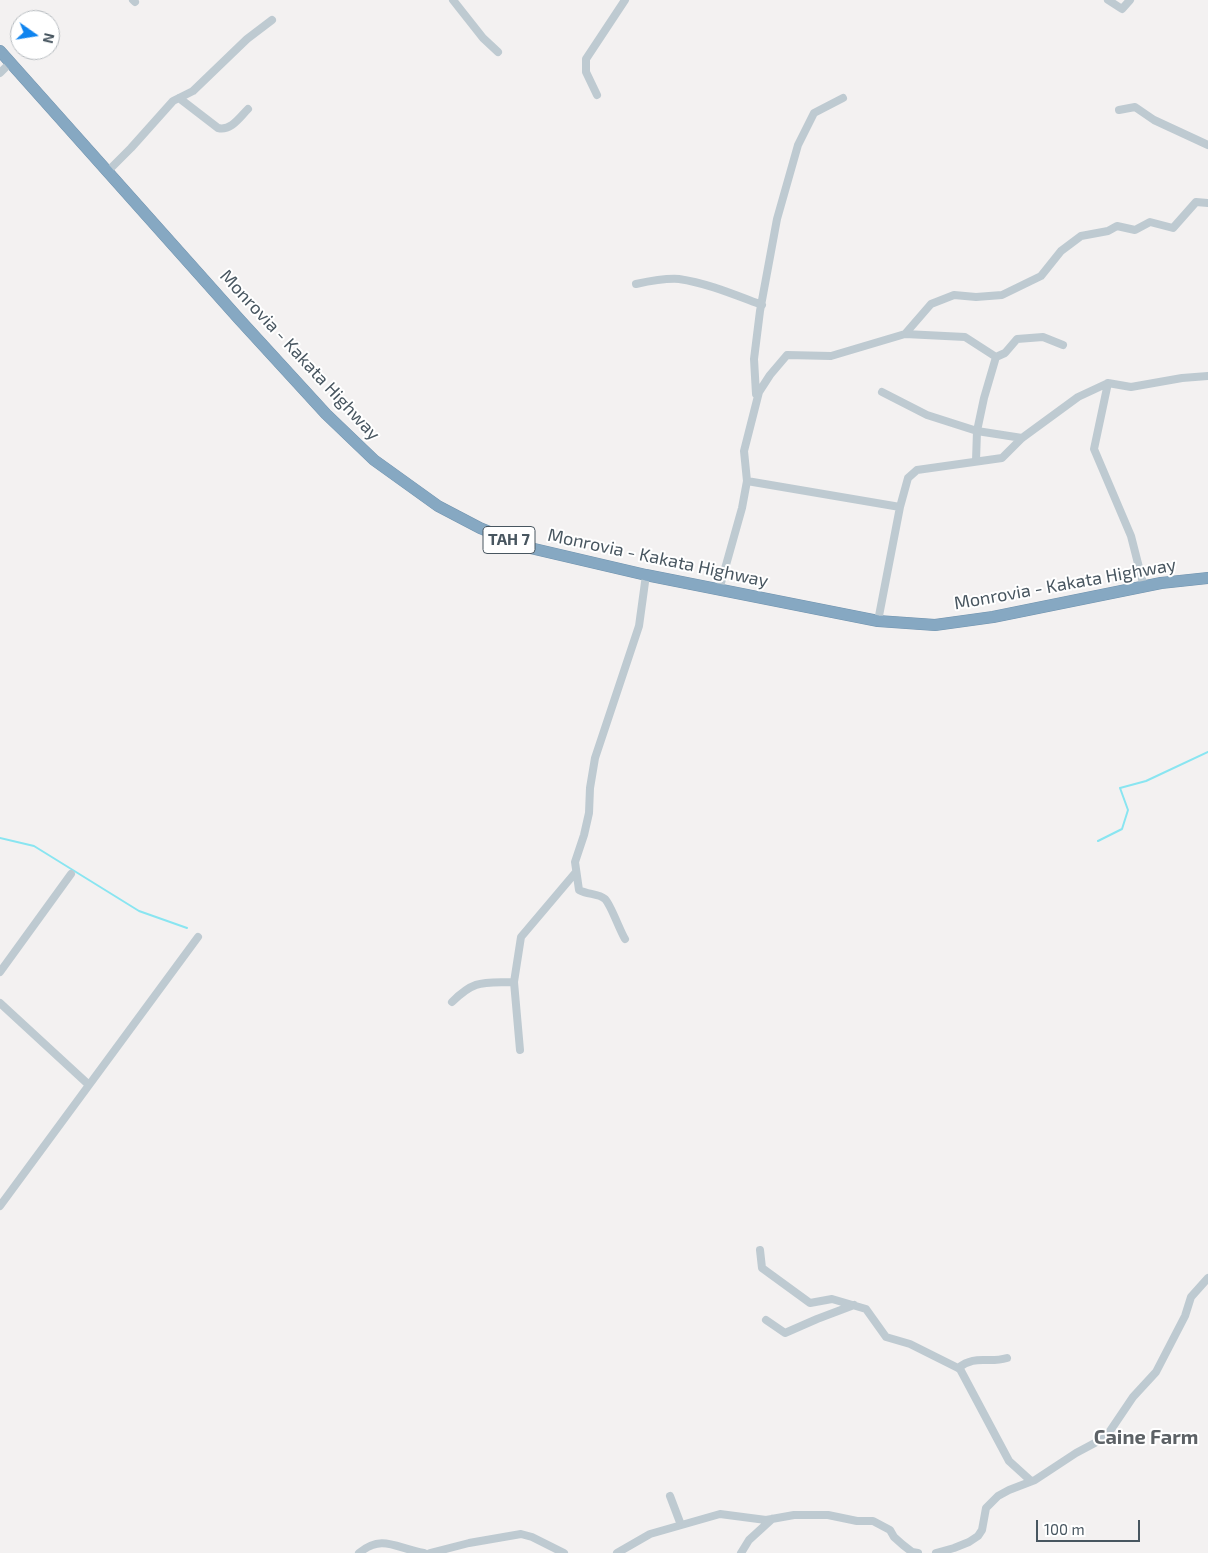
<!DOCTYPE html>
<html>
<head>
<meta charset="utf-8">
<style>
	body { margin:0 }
	#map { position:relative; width:1208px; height:1553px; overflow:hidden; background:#f3f1f1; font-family:"Exo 2",sans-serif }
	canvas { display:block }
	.north { position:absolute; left:10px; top:10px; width:50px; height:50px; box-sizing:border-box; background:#fff; border:1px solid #b6bbbf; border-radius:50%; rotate:103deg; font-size:14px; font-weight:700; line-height:20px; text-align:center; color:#485660 }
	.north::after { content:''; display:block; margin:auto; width:18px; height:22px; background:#0f84ef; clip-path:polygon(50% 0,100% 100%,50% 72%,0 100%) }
	.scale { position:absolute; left:1036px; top:1520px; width:104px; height:22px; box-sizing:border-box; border:2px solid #485660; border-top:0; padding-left:6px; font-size:15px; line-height:18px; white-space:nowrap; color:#485660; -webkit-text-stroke:4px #fff; paint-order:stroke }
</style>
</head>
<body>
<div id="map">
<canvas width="1208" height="1553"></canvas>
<div class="north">N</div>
<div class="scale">100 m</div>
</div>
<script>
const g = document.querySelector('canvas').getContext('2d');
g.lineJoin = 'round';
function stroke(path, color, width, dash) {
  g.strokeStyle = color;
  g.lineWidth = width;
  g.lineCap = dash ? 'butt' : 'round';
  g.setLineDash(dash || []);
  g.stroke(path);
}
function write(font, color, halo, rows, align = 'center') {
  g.font = font + ' "Exo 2",sans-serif';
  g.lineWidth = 4;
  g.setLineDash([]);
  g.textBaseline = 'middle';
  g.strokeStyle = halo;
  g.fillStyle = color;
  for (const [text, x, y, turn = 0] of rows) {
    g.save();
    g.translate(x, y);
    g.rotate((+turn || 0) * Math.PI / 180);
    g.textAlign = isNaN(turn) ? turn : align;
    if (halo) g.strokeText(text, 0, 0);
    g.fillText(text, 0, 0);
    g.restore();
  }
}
stroke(new Path2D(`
	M0,838L34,846L139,911L187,928
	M1098,841L1122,829L1128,810L1120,788L1146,781L1208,752`), '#89e5f1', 2);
const highway = new Path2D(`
	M0,51L239,319L326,414L374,460L438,506L480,528L526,547L646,575L878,621L935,625L993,617L1161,583L1208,578`);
stroke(highway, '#7193ae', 12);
stroke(new Path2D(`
	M133,0L135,2
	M453,0L483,38L498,52
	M1108,0L1122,9L1130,0
	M0,73L11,62
	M597,95L586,72V59L625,0
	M179,98L218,128C231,131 239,118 248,109
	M1119,110L1135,107L1154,120L1208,145
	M108,171L131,148L173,101L193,91L247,39L272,20
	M636,284C650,281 665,278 679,279C707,283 735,295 762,305
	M905,334L931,304L954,295L976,297L1002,295L1041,276L1061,251L1081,236L1108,231L1117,226L1135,230L1150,222L1173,228L1196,202L1208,203
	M1108,383L1094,449L1131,536L1144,587
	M882,392L927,415L977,431L1022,438
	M756,394L754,359L760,311L777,219L798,145L814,113L843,98
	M976,461L977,431L984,398L996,357
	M747,481L900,507
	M719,590L742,508L747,481L744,451L759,392L770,375L787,355L831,356L905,334L965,337L996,357L1005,353L1017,339L1043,337L1063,345
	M878,621L900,507L908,478L917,470L1002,458L1022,438L1078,397L1108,383L1131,387L1182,378L1208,376
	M625,939C619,929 611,905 605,899C598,893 588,895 579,890L575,862L584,835L589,813L590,788L595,758L639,626L646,575
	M0,972L71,874
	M452,1002C475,979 483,983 514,982
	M0,1003L89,1085
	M520,1050L514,982L521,937L576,872
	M0,1206L198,937
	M760,1250L762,1268L810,1303L832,1299L866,1309L886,1337L910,1344L960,1369L1009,1461L1031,1481
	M766,1320L785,1333L817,1319L854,1305
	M958,1368C976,1354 987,1364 1007,1358
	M670,1496L681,1525
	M359,1553C383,1533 397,1549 424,1553
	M430,1553L469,1543L521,1534L532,1537L564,1553
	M617,1553L650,1534L720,1514L766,1520L794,1515H828L857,1521H873L890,1530L894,1537L903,1545L912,1552L918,1553
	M741,1553L749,1540L772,1519
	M936,1553L954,1548L969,1542L978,1536L982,1530L986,1508L998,1496L1009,1490L1035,1480L1076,1453L1106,1437L1133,1397L1156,1372L1185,1316L1191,1297L1208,1278`), '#becad1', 8);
stroke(highway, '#86a8c2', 11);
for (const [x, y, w] of [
	[509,540,52]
]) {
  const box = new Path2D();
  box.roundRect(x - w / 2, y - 13.5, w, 27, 4);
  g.fillStyle = '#fff';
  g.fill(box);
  stroke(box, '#485660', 1);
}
write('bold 16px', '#485660', null, [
	["TAH 7",509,540]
]);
write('18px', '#485660', '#fff', [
	["Monrovia - Kakata Highway",300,355,47],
	["Monrovia - Kakata Highway",658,558,12],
	["Monrovia - Kakata Highway",1065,584,-10]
]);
write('bold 20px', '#5d6266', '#fff', [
	["Caine Farm",1146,1437]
]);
</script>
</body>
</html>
